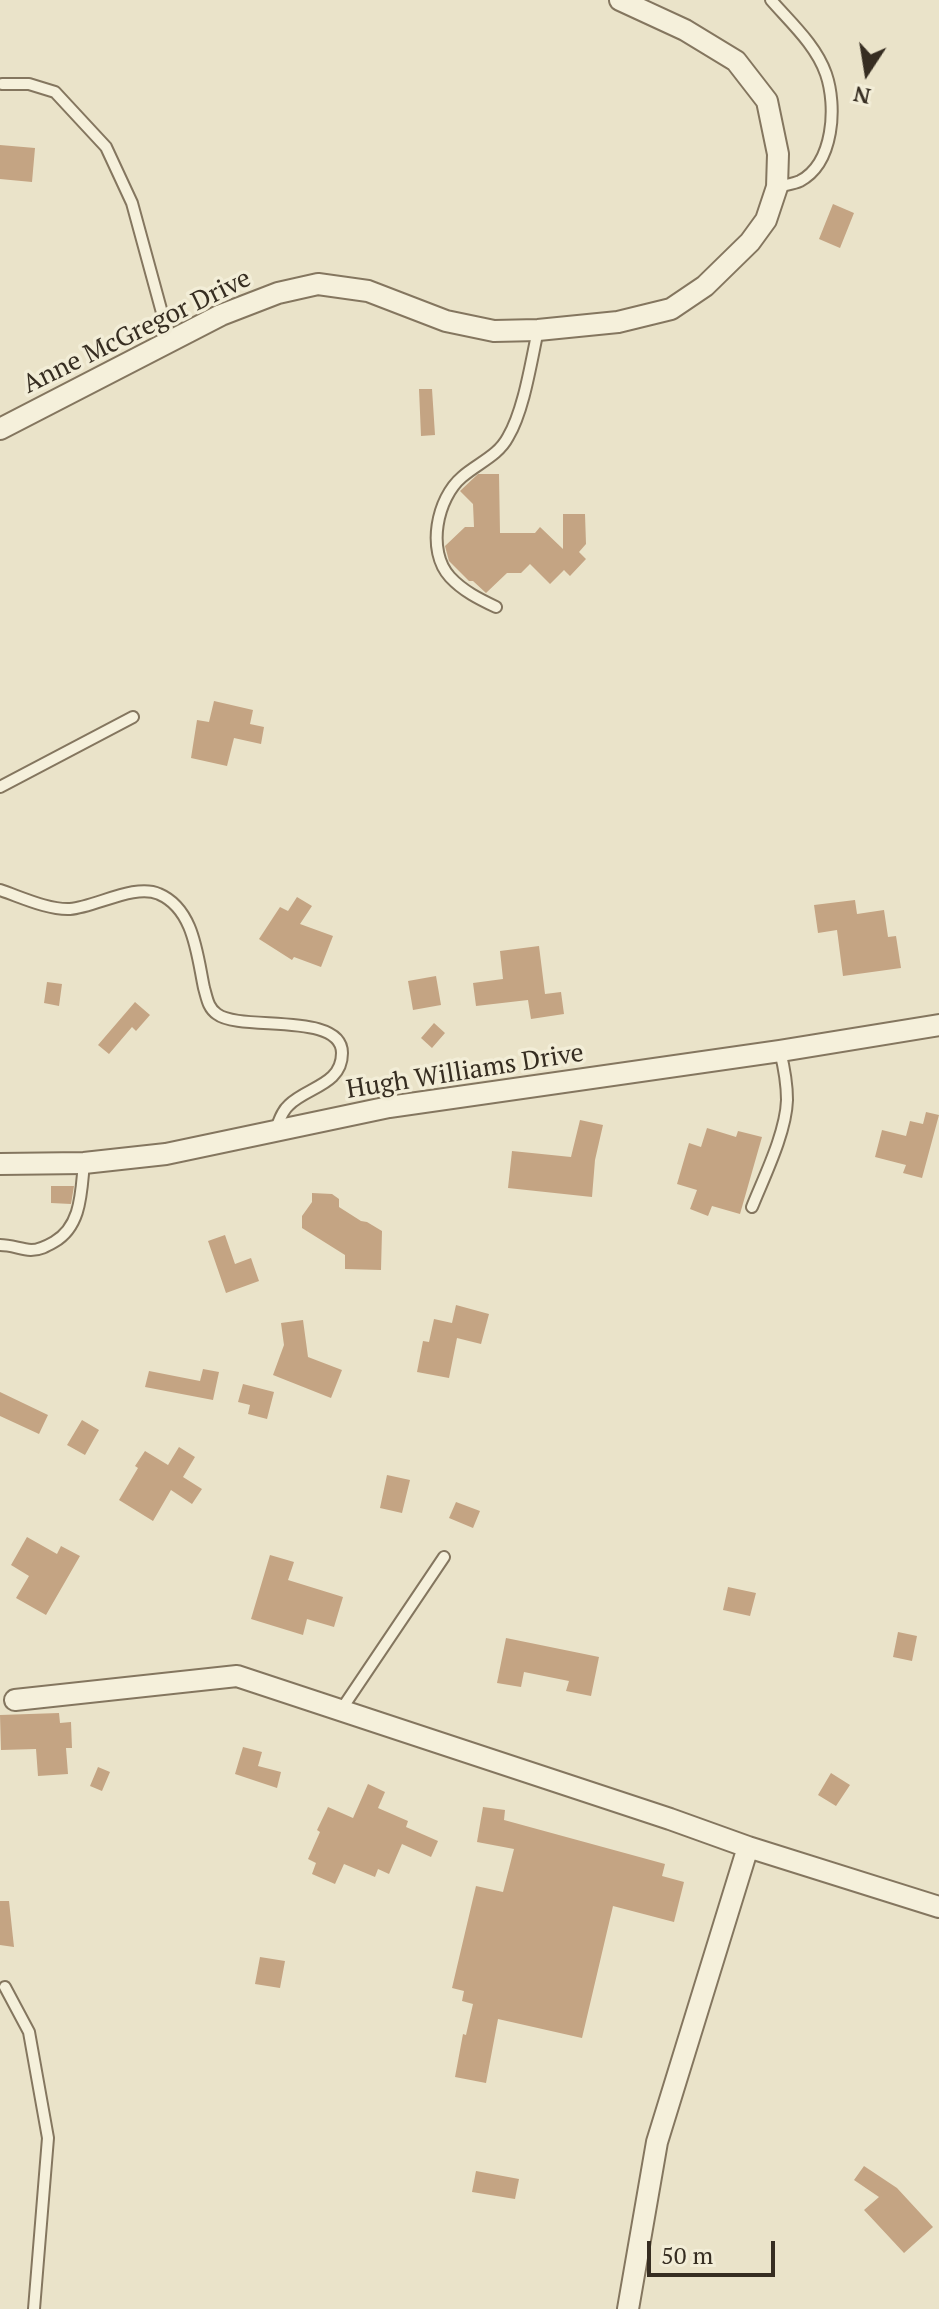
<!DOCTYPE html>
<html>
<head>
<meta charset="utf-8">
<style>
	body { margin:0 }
	#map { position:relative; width:939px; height:2309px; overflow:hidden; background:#eae3c9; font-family:"PT Serif",serif }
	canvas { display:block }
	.north { position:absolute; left:827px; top:32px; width:80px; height:80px; -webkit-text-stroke:6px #f2edd7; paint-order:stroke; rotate:192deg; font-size:22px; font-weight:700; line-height:32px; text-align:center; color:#362d21 }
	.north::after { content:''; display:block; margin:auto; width:28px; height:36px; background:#362d21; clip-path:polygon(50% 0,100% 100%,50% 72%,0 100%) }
	.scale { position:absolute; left:647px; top:2241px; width:128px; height:36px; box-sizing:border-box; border:4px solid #362d21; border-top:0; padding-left:10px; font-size:24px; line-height:28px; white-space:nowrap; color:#362d21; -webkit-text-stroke:6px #f2edd7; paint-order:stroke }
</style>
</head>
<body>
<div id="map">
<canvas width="939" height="2309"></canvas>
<div class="north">N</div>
<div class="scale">50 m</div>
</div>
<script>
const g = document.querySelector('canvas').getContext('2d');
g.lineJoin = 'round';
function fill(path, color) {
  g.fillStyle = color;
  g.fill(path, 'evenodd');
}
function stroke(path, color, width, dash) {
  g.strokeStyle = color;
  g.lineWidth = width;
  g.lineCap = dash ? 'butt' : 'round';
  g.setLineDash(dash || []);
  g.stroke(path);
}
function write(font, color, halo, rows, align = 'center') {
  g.font = font + ' "PT Serif",serif';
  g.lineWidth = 7;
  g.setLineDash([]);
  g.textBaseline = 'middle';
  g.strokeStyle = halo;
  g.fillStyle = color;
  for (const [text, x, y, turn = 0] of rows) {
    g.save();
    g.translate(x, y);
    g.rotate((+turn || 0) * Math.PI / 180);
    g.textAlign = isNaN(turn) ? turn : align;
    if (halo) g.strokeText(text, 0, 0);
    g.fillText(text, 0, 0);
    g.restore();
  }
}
fill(new Path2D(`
	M0,145L35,148L32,182L0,179Z
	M833,204L854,213L840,248L819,239Z
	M419,389H432L435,435L421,436Z
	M478,474H499L500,533H535L540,527L563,549V514H585L586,544L579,552L586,559L570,576L564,570L550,584L530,564L521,573H507L486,593L473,581H469L449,561L445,546L465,527H474L473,504L460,491Z
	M214,701L253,710L250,724L264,727L261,744L234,738L227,766L191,758L197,720L209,722Z
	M297,897L312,906L300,924L333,936L321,967L294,957L292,960L259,939L280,907L288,911Z
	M855,900L857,914L884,910L888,937L896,936L901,968L843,976L837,930L818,933L814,905Z
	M539,946L545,994L561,992L564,1014L531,1019L528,1000L476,1006L473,983L503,979L500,951Z
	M436,976L441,1005L413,1010L408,981Z
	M47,982L62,984L59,1006L44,1003Z
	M135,1002L150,1015L136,1031L132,1027L109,1054L98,1045Z
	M434,1023L445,1033L432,1048L421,1038Z
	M926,1112L939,1115L922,1178L903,1173L906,1165L875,1157L882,1130L906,1136L910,1121L923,1124Z
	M580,1120L603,1125L595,1160L592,1197L508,1188L512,1151L571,1157Z
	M707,1128L736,1137L738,1131L762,1137L740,1214L712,1206L708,1216L690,1209L697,1190L677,1184L689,1143L701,1147Z
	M51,1186H74L71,1204L51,1203Z
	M312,1193L332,1194L339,1199V1207L361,1221L367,1222L382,1231L381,1270L345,1269V1255L302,1228V1216L312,1202Z
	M225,1235L235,1264L251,1258L259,1281L226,1293L208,1241Z
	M456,1305L489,1314L481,1344L457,1338L449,1378L417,1372L423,1341L429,1342L434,1319L452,1323Z
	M303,1320L308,1357L342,1370L331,1398L273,1375L284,1345L281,1323Z
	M203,1369L219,1372L213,1400L145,1387L149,1371L200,1381Z
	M243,1384L274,1392L267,1419L248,1414L250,1405L238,1402Z
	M0,1392L48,1415L39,1434L0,1416Z
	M82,1420L99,1430L85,1455L67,1445Z
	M179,1447L195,1457L183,1477L202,1489L192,1504L171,1490L153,1521L119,1500L138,1468L135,1466L145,1451L168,1465Z
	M387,1475L410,1480L402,1513L380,1508Z
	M456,1502L480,1511L473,1528L449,1518Z
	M27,1537L57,1554L61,1546L80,1556L46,1615L16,1598L29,1576L11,1565Z
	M270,1555L294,1562L288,1580L343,1597L334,1627L307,1619L303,1635L251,1619Z
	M728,1587L756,1593L750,1616L723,1610Z
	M898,1632L917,1636L912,1661L893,1657Z
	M506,1638L599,1657L591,1696L566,1691L569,1681L524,1672L521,1687L497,1683Z
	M59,1713L60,1723L71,1722L72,1748H66L68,1774L38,1776L36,1749L1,1750L0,1715Z
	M243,1747L262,1752L258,1766L281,1772L277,1788L235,1774Z
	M98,1767L110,1772L102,1791L90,1786Z
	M831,1773L850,1785L836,1806L818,1795Z
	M368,1784L385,1792L378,1808L408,1821L406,1827L438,1841L431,1857L402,1844L389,1874L378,1869L375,1877L344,1864L335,1884L312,1874L316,1863L308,1859L320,1832L317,1830L328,1807L353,1818Z
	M483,1807L505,1810L504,1820L665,1864L662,1876L684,1882L674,1922L613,1906L582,2038L498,2019L486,2083L455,2077L463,2034L466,2035L473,2004L462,2001L464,1991L452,1988L476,1886L503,1892L514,1849L477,1842Z
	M0,1901H9L14,1947L0,1945Z
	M260,1957L285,1961L280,1988L255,1984Z
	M864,2166L897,2188L933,2227L904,2253L864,2210L879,2197L854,2180Z
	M476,2171L519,2179L515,2199L472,2192Z`), '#c4a483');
const lane = new Path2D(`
	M771,0C790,22 816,45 826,74C837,106 834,163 800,181C794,184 784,185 777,187
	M2,84H29L55,92L106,147L132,203L170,342
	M496,607C479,599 463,591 450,577C426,551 437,498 462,477C478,463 498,456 508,437C524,410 531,362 538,330
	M0,787L133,717
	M0,890C21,897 48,910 70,909C96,907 135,883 159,894C194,909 197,955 204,988C207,998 208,1008 217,1014C240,1032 342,1011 342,1053C342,1085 307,1087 289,1105C281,1112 279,1122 275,1131
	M752,1207C764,1177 786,1133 787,1100C787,1083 784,1067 780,1051
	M0,1245C11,1245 20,1249 31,1250C40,1250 47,1246 54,1242C82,1226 81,1191 84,1163
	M341,1710L444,1557
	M5,1987L29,2032L48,2138L34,2309`);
const street = new Path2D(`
	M0,429L221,315L278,293L318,284L368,291L446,321L494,331L538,330L618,322L671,309L705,286L750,242L766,220L777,187L778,154L767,101L736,61L685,30L620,0
	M0,1164L84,1163L166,1154L389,1107L780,1051L939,1025
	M15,1700L237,1676L670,1819L748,1847
	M628,2309L657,2142L748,1847L939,1907`);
stroke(lane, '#84765f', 14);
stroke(street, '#84765f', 24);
stroke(lane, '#f5f0db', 10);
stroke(street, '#f5f0db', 20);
write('26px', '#362d21', '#f2edd7', [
	["Anne McGregor Drive",137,332,-26],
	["Hugh Williams Drive",465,1072,-9]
]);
</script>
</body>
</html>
